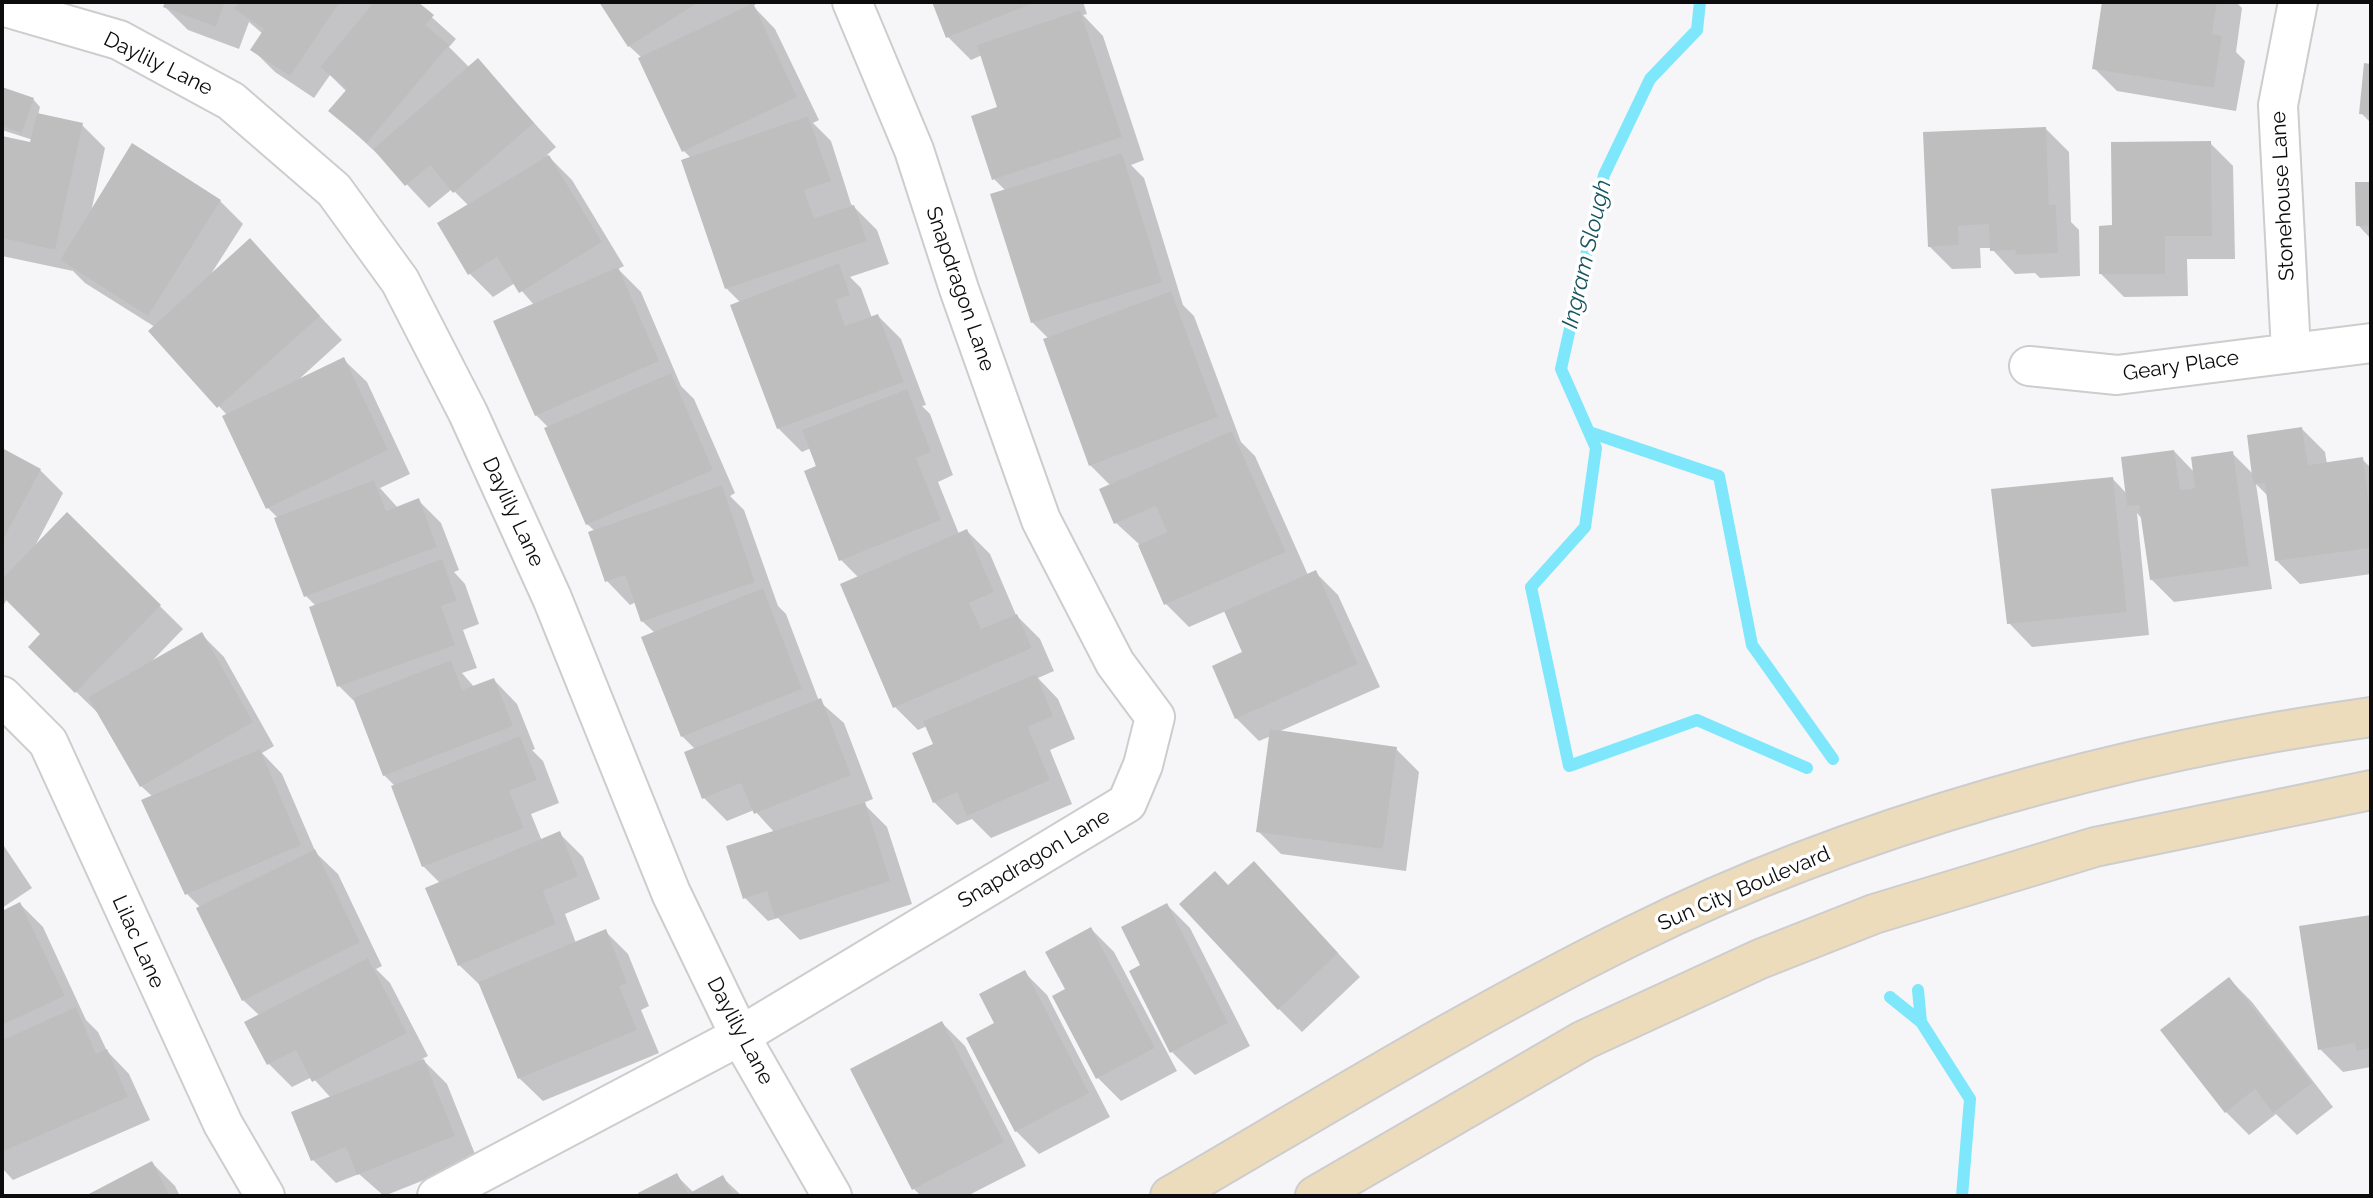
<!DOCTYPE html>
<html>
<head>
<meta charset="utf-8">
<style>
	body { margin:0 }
	#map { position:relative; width:2373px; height:1198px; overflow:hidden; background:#f6f6f8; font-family:Raleway,sans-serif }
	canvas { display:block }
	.frame { position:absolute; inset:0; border:4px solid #0c0c0c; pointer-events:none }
</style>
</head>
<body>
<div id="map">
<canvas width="2373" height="1198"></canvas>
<div class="frame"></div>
</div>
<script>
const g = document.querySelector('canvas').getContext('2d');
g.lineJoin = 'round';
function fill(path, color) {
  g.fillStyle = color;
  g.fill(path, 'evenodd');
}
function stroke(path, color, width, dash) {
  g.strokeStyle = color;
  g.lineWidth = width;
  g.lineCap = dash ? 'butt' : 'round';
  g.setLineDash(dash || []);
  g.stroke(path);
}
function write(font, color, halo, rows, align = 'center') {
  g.font = font + ' Raleway,sans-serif';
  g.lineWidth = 7;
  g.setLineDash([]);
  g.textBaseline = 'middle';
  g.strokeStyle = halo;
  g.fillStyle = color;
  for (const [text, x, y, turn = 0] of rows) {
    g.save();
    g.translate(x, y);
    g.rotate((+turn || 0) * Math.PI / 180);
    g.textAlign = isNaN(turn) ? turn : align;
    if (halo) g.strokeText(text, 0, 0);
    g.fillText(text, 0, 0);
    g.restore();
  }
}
fill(new Path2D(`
	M167,2H415L456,39L449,47L470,68L478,61L556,147L547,155L572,180L624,266L618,269L641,292L681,386L694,399L735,493L730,496L744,510L778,606L786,614L819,701L844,723L873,799L863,803L887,827L912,904L800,940L778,918L768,921L745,898L775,833L754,810L727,821L704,798L696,750L682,736L655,633L642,621L636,602L630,605L607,581L590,533L595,531L587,524L549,428L536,415L534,305L515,283L493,297L470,274L439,224L469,206L452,189L429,208L384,160L331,111L347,92L330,75L314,98L275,72L252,49L263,34L249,22L239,49L188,30L165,7Z
	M602,2H759L753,6L775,29L819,120L813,123L831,141L851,204L877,230L889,264L850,277L861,288L872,318L878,316L901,339L926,405L922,406L930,414L953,475L938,482L959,534L967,531L990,554L1016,615L1040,639L1054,671L1038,678L1058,699L1075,739L1050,750L1072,804L991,838L972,819L957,825L934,802L935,745L927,726L918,730L895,707L859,578L841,560L811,448L802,452L778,428L732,306L740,302L726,288L691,158L684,151L642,58L629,46Z
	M934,2H1083L1087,14L1083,15L1103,36L1144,160L1131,165L1144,178L1183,305L1194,316L1241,442L1255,456L1308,575L1315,572L1338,595L1380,687L1278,732L1396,749L1419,772L1406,871L1281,854L1258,831L1271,736L1259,741L1236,718L1244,653L1226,611L1189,627L1166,604L1140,545L1116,523L1111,486L1090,465L1049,339L1032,322L1006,191L994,179L999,108L982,55L971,60L948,37Z
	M2104,2H2236L2242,8L2236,52L2245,61L2236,111L2117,91L2094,68Z
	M2366,65H2371V123L2361,113Z
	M2,89L33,99L40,107L38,115L82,125L105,148L91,212L220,201L243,224L211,274L250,241L342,340L297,381L343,359L367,382L410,474L380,488L398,508L418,500L441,523L459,570L454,572L465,584L479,624L463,630L477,668L462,673L475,688L494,680L517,704L535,749L532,750L543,761L559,803L531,814L542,841L559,833L583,857L600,899L565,914L576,943L605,931L628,954L649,1006L641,1010L659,1053L543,1101L519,1078L483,988L459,965L440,883L423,866L395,786L384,775L357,704L339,686L316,606L306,596L278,518L268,508L227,415L150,331L155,327L85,283L73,271L2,256V138L32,144L33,140L2,130Z
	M2046,129L2069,152L2071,222L2079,230L2080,276L2040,278L2035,273L2015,274L1991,248H1980L1981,268L1952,269L1929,246Z
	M2210,143L2233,166L2235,259H2187L2188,296L2124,297L2101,274L2114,227Z
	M2371,183V239L2358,225L2357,184Z
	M2302,429L2325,452L2327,464L2362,459L2371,468V574L2300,584L2277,561L2268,496L2256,484L2272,589L2174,602L2151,579L2142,519L2137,513L2149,635L2032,647L2009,623L2113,479L2127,494L2174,451L2195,473L2232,453L2254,475Z
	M2,449L40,470L63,493L35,546L67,514L183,629L151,662L201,634L224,657L274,746L262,753L282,774L316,853L338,874L382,966L376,969L390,983L428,1056L422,1059L447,1084L477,1159L384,1196L359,1174L336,1183L313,1160L294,1113L331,1098L312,1077L292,1087L269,1064L247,1023L260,1016L243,1000L200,907L187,894L153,797L141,786L100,715L30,647L42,634L7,599L2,608Z
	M2,843L32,888L2,908Z
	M1277,887L1360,977L1302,1032L1279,1009Z
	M20,904L43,927L86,1020L98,1032L107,1051L129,1074L150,1120L13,1180L2,1168V913Z
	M1167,905L1190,928L1250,1046L1195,1075L1172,1052Z
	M2371,917V1067L2343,1072L2320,1049L2301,928Z
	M1091,929L1114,952L1177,1071L1121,1101L1098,1078L1067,990Z
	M1024,972L1047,995L1110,1117L1039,1154L1016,1131L996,1024Z
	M2229,979L2252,1002L2333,1107L2297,1135L2276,1114L2249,1135L2226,1112Z
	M942,1023L965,1046L1026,1166L967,1196H921L914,1189Z
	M152,1163L175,1186L180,1196H89Z
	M676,1175L694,1193L723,1178L742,1196H641L640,1194Z`), '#0003');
stroke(new Path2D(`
	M1700,2L1697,30L1650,79L1604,175L1561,369L1596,448L1585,527L1531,587L1569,766L1697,720L1807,768
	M1589,432L1719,476L1752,645L1833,759
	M1918,990L1921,1022
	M1890,997L1921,1022L1970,1099L1962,1196`), '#7ee7fc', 12);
fill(new Path2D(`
	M165,2H225L216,27L163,7Z
	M239,2H340L290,76L250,50L264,29L234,9Z
	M374,2H418L434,15L425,25L449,45L367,143L328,111L347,89L320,67Z
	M599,2H699L628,47Z
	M932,2H1036L946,38Z
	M2102,2H2217L2212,34L2222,36L2214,88L2092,69Z
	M753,3L797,97L682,152L638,58Z
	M1080,10L1122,137L992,180L971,116L997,107L977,45Z
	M478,58L534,123L453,193L430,165L405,186L373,149Z
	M2364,63L2371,64V115L2359,114Z
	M2,87L34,98L22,133L2,126Z
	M37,113L83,123L55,250L2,238V136L30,142Z
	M808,116L831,181L804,190L814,218L854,205L867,241L725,289L681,160Z
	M2046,127L2049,205H2056L2058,253L2015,255L2016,250L1990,251L1989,224L1958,226L1959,245L1928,247L1923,132Z
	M2211,141L2212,236H2165V274H2099V226L2112,225L2111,142Z
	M132,143L221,200L148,316L60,260Z
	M1122,153L1162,282L1031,323L990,194Z
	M549,155L602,242L519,293L497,257L468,275L437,223Z
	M2355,182H2371V226H2356Z
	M250,238L320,316L217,408L148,331Z
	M839,263L850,295L836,300L845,326L878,314L904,382L777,429L730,305Z
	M618,267L659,361L535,416L493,321Z
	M1171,291L1218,417L1089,466L1043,339Z
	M344,357L388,450L266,509L222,416Z
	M671,373L713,470L586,525L544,428Z
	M907,389L931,452L916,458L941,520L839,561L804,471L816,466L802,430Z
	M2302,427L2308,465L2363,457L2371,520V548L2275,561L2265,483L2253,484L2247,435Z
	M1232,431L1286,552L1164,605L1138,545L1167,532L1156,506L1114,524L1099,489Z
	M2,448L41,469L2,542Z
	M2174,450L2180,490L2195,488L2191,457L2233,451L2249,566L2150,580L2139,505L2127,506L2121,457Z
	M2113,477L2127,612L2007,624L1991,489Z
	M374,480L386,511L419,498L437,547L304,597L274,518Z
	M722,485L755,582L641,622L625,575L605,582L588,532Z
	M67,512L161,605L75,693L28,647L40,634L2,596V579Z
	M967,529L994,592L969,603L981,629L1017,614L1032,648L893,708L840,584Z
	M442,559L457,601L441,606L455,645L337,687L309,607Z
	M1316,570L1358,664L1235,719L1212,666L1242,652L1224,611Z
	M763,588L802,689L681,737L641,637Z
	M202,632L253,722L140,787L88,697Z
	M451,660L462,690L494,678L513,726L383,776L353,698Z
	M1036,674L1053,716L1028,727L1050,780L967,816L957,792L933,803L912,753L933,744L923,721Z
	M821,698L851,775L754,814L741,783L702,799L684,752Z
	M1270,729L1397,747L1383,849L1256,832Z
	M520,736L537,780L509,791L524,828L422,867L391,786Z
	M260,749L301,845L185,895L141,800Z
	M865,802L890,881L775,918L767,891L743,899L726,846Z
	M560,831L578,876L543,891L556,924L458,966L425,888Z
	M315,849L360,942L242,1001L196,908Z
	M1254,861L1338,953L1278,1010L1179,904L1215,871L1228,885Z
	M20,902L65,996L2,1025V911Z
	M1167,903L1228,1023L1170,1053L1129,971L1140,965L1121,927Z
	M2371,915V1048L2356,1051L2355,1043L2318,1050L2299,926Z
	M1091,927L1155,1048L1096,1079L1052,996L1065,989L1045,952Z
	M606,929L627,983L619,986L637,1030L518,1079L478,982Z
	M368,958L407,1033L312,1082L296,1050L267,1065L244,1022Z
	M1025,970L1089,1093L1015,1132L966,1038L994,1023L979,994Z
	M2229,977L2312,1083L2273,1113L2255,1089L2225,1113L2160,1030Z
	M76,1007L96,1054L107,1049L128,1097L2,1152V1040Z
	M942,1021L1004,1142L912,1190L850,1069Z
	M424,1059L455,1136L357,1175L346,1147L311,1161L291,1112Z
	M152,1161L170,1196H85Z
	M677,1173L688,1194L723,1175L734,1196H639L638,1193Z`), '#bebebf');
const street = new Path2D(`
	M2,6L119,40L231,101L334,190L400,281L468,413L552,598L671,893L740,1036L832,1196
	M2291,351L2278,105L2298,2
	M2029,366L2117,375L2371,343
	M2,696L48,742L223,1124L265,1196
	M437,1196L740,1036L1127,803L1143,765L1155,717L1115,663L1041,520L959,289L914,150L852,2`);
const secondary = new Path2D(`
	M1170,1196C1323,1107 1474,1014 1632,936C1854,825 2126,751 2371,717
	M1315,1196L1584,1040L1760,959L1874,914L2095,847L2371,790`);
stroke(street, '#cdcdce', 42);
stroke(secondary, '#cdcdce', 42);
stroke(street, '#fff', 38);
stroke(secondary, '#eddcbc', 38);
write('21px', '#0c0c0c', '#fff', [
	["Daylily Lane",158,64,26],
	["Stonehouse Lane",2283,196,-93],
	["Snapdragon Lane",960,289,71],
	["Geary Place",2181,366,-8],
	["Daylily Lane",513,512,65],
	["Snapdragon Lane",1034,859,-31],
	["Sun City Boulevard",1744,889,-23],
	["Lilac Lane",138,942,66],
	["Daylily Lane",740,1031,62]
]);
write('italic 23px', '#195660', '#fff', [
	["Ingram Slough",1587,254,-77]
]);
</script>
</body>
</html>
